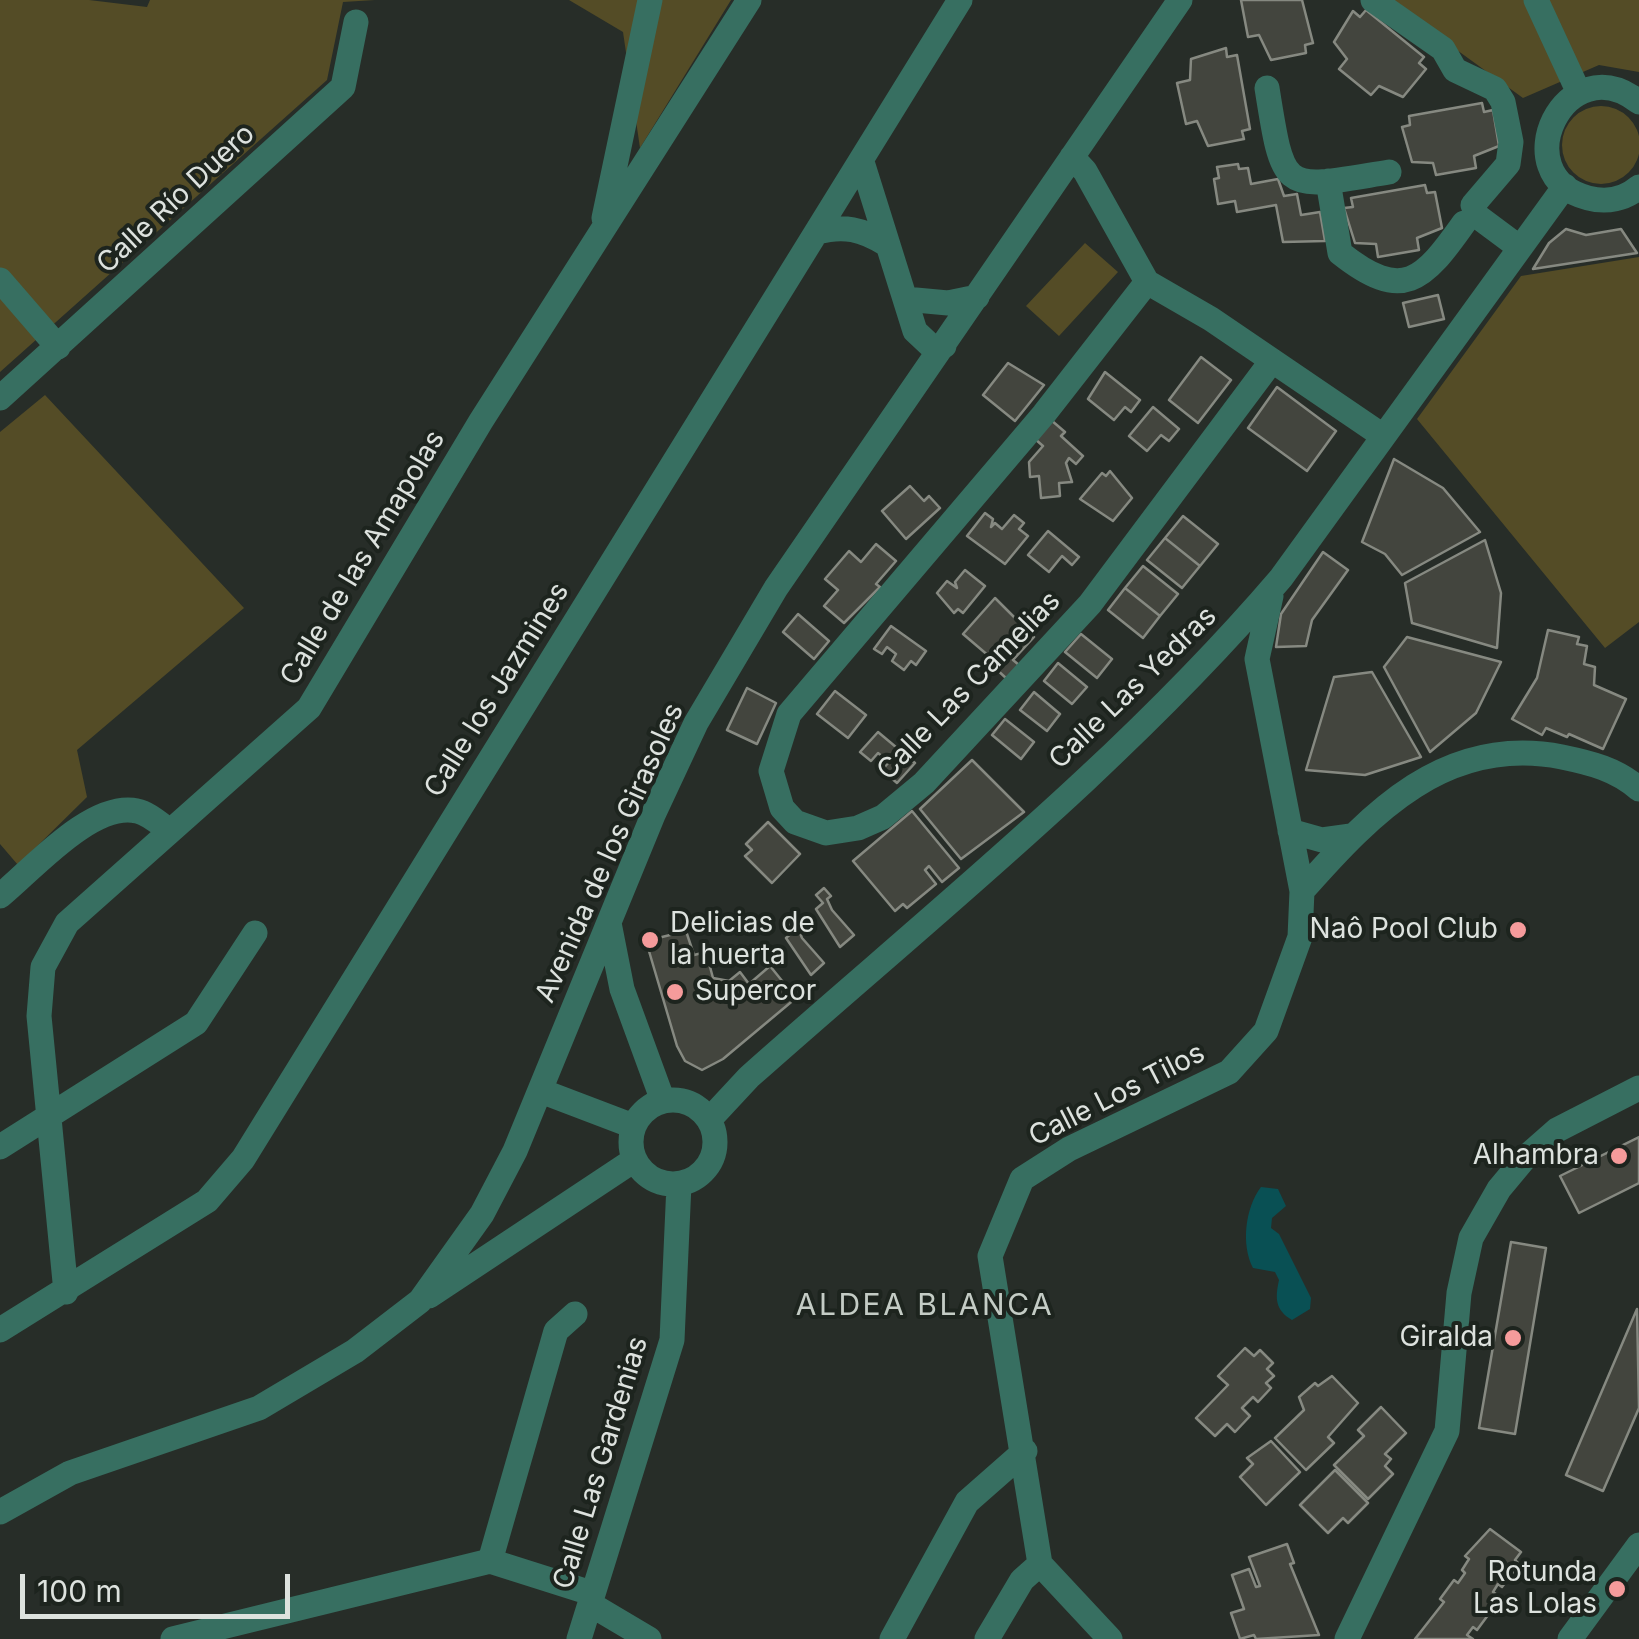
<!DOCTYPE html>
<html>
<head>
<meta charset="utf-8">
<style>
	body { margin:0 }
	#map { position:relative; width:1639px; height:1639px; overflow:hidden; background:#272d28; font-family:Inter,sans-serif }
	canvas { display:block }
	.scale { position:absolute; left:20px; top:1574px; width:270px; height:45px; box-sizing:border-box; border:5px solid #dde2de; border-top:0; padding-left:12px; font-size:30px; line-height:35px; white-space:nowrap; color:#dde2de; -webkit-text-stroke:8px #1d241e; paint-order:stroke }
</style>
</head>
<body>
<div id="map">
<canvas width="1639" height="1639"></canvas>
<div class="scale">100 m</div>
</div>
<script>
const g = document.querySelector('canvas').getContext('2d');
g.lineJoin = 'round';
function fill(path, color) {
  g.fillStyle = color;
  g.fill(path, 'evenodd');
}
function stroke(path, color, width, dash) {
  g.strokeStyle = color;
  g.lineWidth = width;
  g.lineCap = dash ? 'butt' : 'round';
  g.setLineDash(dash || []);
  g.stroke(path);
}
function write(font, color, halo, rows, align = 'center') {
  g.font = font + ' Inter,sans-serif';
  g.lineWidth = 8;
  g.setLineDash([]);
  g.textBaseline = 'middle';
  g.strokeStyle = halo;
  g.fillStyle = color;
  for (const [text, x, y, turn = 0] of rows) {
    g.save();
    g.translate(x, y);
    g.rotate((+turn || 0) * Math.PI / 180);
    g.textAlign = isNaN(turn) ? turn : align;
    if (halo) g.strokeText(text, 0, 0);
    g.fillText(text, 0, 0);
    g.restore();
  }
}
fill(new Path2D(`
	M0,0H89L147,7L150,0H375L343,2L327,80L0,372Z
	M569,0H731L640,148L623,32Z
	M1388,0H1639V72L1599,65L1523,98Z
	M1562 145a39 39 0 1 1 78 0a39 39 0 1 1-78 0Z
	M1085,243L1118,272L1059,336L1026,306Z
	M1639,257V622L1605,648L1417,419L1521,276Z
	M45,395L244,608L77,750L87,797L18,865L0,844V432Z`), '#544c26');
fill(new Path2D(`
	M1261,1187L1278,1189L1286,1206L1272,1218L1271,1228L1279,1234L1311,1298L1310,1309L1292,1320C1275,1310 1275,1298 1279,1280L1275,1272L1253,1268C1241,1245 1245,1208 1261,1187Z`), '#095054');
const building = new Path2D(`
	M1241,0H1302L1313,43L1305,45L1306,53L1271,60L1259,35L1248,37Z
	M1366,10L1424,57L1419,63L1426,69L1403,97L1379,86L1371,95L1339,69L1347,59L1334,42L1353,11L1360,17Z
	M1226,48L1227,57L1237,55L1250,129L1242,131L1244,139L1208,146L1197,121L1186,124L1177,83L1190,80L1191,59Z
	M1482,103L1484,112L1493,110L1499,146L1474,156L1476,168L1436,175L1433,163L1412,162L1402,127L1410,125L1409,116Z
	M1238,164L1239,169L1248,168L1251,184L1278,179L1284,196L1297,194L1301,215L1320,212L1325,241L1283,242L1276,205L1237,212L1235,201L1218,204L1214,179L1219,178L1217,167Z
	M1425,185L1427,193L1435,192L1442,228L1417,238L1419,250L1378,257L1376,244L1355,243L1344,208L1353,207L1351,198Z
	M1566,229L1586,235L1621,229L1637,253L1533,269L1549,243Z
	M1438,295L1444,319L1409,327L1403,303Z
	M1201,357L1231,380L1198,423L1169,400Z
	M1008,363L1044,385L1015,421L983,395Z
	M1105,372L1140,400L1131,412L1125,407L1114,420L1088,399Z
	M1277,387L1336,431L1307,471L1248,428Z
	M1153,407L1179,429L1169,441L1161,435L1147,451L1129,436Z
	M1051,420L1065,432L1061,436L1083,456L1076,464L1069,458L1066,463L1072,482L1059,483L1060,496L1041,498L1039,476L1030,477L1029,462L1043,446L1035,439Z
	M1394,459L1443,488L1480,532L1402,575L1385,554L1362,542Z
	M1110,471L1132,498L1113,521L1080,499L1102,473L1106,476Z
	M910,486L924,501L929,496L940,508L906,539L882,511Z
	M985,513L993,519L991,527L995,523L1002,529L1014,515L1024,523L1019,529L1028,536L1005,564L967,536Z
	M1183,516L1218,544L1200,566L1165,538Z
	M1048,531L1079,557L1072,565L1062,556L1049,572L1028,555Z
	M1165,538L1200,566L1182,588L1147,560Z
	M1485,540L1501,593L1497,648L1412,623L1405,583Z
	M876,544L896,561L876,584L880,587L844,623L824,606L838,590L825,579L849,551L861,562Z
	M1323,552L1348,570L1312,620L1306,646L1276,647L1281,614Z
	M1143,566L1178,594L1160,616L1125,588Z
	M965,570L985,586L963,613L958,609L954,613L937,593L947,581L957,588L955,582Z
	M1125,588L1160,616L1143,638L1108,610Z
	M995,598L1034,637L1013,660L1019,665L1007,679L994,667L1005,655L998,649L990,657L963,634Z
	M798,614L829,641L814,659L783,632Z
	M891,626L926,651L916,665L911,661L904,670L892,661L896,654L887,647L882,654L874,649Z
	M1548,630L1579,637L1577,644L1587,646L1584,664L1595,667L1594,685L1626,699L1603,749L1569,734L1567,737L1546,728L1542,735L1512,719L1537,678Z
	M1081,634L1112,659L1097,678L1065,652Z
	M1407,637L1501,662L1476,713L1430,752L1384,667Z
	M1058,663L1087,687L1072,704L1044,681Z
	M1372,672L1421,757L1365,775L1306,770L1334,677Z
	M747,688L776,703L757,744L727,730Z
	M835,691L866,715L848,738L817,714Z
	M1034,692L1060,714L1047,731L1020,710Z
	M1005,719L1034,742L1021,759L992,735Z
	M878,732L915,763L897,783L882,770L889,762L878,753L871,761L860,752Z
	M972,760L1024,812L961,859L920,809Z
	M912,811L959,868L942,882L929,866L925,870L936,884L907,908L903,904L895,911L853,861Z
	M768,822L800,854L772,883L745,856L752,850L746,844Z
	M824,888L831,896L827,899L832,910L854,935L840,947L816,909L823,903L816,895Z
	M794,916L802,924L798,928L802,938L824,963L811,975L786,938L794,931L786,922Z
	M686,931L694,955L706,952L713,978L729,981L740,972L749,984L770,966L796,998L723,1059L702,1070L685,1061L677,1046L646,941Z
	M1639,1137V1183L1579,1213L1560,1176Z
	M1511,1242L1546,1248L1515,1434L1479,1428Z
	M1637,1309L1639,1408L1603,1491L1566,1475Z
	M1245,1348L1254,1356L1260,1350L1273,1363L1267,1369L1274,1376L1266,1383L1271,1388L1258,1402L1253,1397L1242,1408L1250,1416L1235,1432L1227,1424L1215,1436L1196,1418L1228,1385L1218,1376Z
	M1332,1376L1358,1403L1328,1437L1334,1443L1306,1470L1275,1438L1304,1410L1299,1397L1315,1383L1318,1386Z
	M1381,1407L1406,1433L1385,1454L1391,1459L1385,1466L1393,1474L1368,1499L1334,1465L1364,1436L1358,1430Z
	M1271,1441L1300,1472L1266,1505L1240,1477L1253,1464L1247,1458Z
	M1335,1470L1368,1503L1348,1523L1343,1518L1328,1533L1300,1505Z
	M1490,1529L1521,1552L1515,1560L1519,1564L1502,1587L1498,1584L1493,1592L1496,1594L1490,1604L1494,1607L1477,1630L1473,1627L1467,1635L1473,1639H1415L1444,1602L1440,1599L1454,1580L1458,1583L1465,1573L1462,1570L1469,1559L1465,1556Z
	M1287,1544L1294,1563L1290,1564L1319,1635L1256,1639L1254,1635L1240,1639L1231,1613L1244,1609L1232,1575L1249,1569L1256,1587L1260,1586L1249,1557Z`);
fill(building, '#43453e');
stroke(building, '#868981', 2.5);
stroke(new Path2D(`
	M1373,0L1443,49L1455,70L1495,89L1503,102L1511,142L1508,164L1473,205
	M1536,0L1579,93
	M1267,88C1284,197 1283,189 1389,172
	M1639,102C1565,44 1503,176 1588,198C1607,203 1625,199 1639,187
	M1072,157L1085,171L1147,282L1211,319L1383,436
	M862,162L915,331L931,346H944
	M1328,181L1340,253C1403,303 1423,281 1464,223
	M1477,216L1520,248
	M604,218L650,0
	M817,232C844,225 862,229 886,244
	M0,280L58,347
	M1147,282L1044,414L789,714L771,771L782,808L795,822L826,833L858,828L883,817L924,783L1090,604L1271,362
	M905,299L948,303L977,297
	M0,398L343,87L356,22
	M1290,831L1322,840L1351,836
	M1302,891C1371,813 1446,734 1562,757C1591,763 1616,769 1639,789
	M0,896C33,869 92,801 137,811C148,813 160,824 170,831
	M609,923L622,989L663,1101
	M541,1091L633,1126
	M631 1142a42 42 0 1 1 84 0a42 42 0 1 1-84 0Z
	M709,1120L749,1077C930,916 1123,763 1281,578L1565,186
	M0,1147L196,1023L255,933
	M66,1292L39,1016L43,967L67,923L309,708L481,421L749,0
	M429,1296L634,1160
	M0,1330L207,1201L243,1159L960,0
	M0,1512L70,1473L259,1408L355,1351L420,1301L482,1214L515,1151L653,815L696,723L776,588L1180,0
	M490,1561L556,1331L575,1314
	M590,1604L649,1639
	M173,1639L490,1561L591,1593
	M579,1639L672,1340L679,1184
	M892,1639L967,1502L1025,1451
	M987,1639L1022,1580L1040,1564
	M1110,1639L1040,1564L990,1256L1022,1179L1069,1149L1229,1072L1266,1031L1300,937L1302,891L1257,659L1271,596
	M1347,1639L1447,1431L1459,1293L1471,1238L1499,1189L1524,1159L1557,1130L1639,1088
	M1570,1639L1639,1545`), '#376f61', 25);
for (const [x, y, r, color] of [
	[1518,930,10,"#f59b9b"],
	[650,940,10,"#f59b9b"],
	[675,992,10,"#f59b9b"],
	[1619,1156,10,"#f59b9b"],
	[1513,1338,10,"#f59b9b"],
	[1617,1589,10,"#f59b9b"]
]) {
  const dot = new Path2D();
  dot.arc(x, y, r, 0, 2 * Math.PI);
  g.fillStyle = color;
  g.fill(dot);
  stroke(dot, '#1d241e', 4);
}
write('28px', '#dde2de', '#1d241e', [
	["Calle Río Duero",176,199,-43],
	["Calle de las Amapolas",363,558,-59],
	["Calle Las Camelias",969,686,-46],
	["Calle Las Yedras",1133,688,-44],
	["Calle los Jazmines",497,690,-58],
	["Avenida de los Girasoles",610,853,-66],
	["Calle Los Tilos",1117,1095,-27],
	["Calle Las Gardenias",601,1463,-73]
]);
write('28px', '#dde2de', '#1d241e', [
	["Delicias de",670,924,"left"],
	["la huerta",670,956,"left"],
	["Naô Pool Club",1498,930],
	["Supercor",695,992,"left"],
	["Alhambra",1599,1156],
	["Giralda",1493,1338],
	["Rotunda",1597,1573],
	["Las Lolas",1597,1605]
], 'right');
g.letterSpacing = '2.5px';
write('30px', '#c4ccc5', '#1d241e', [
	["ALDEA BLANCA",925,1306]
]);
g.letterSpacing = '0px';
</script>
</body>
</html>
